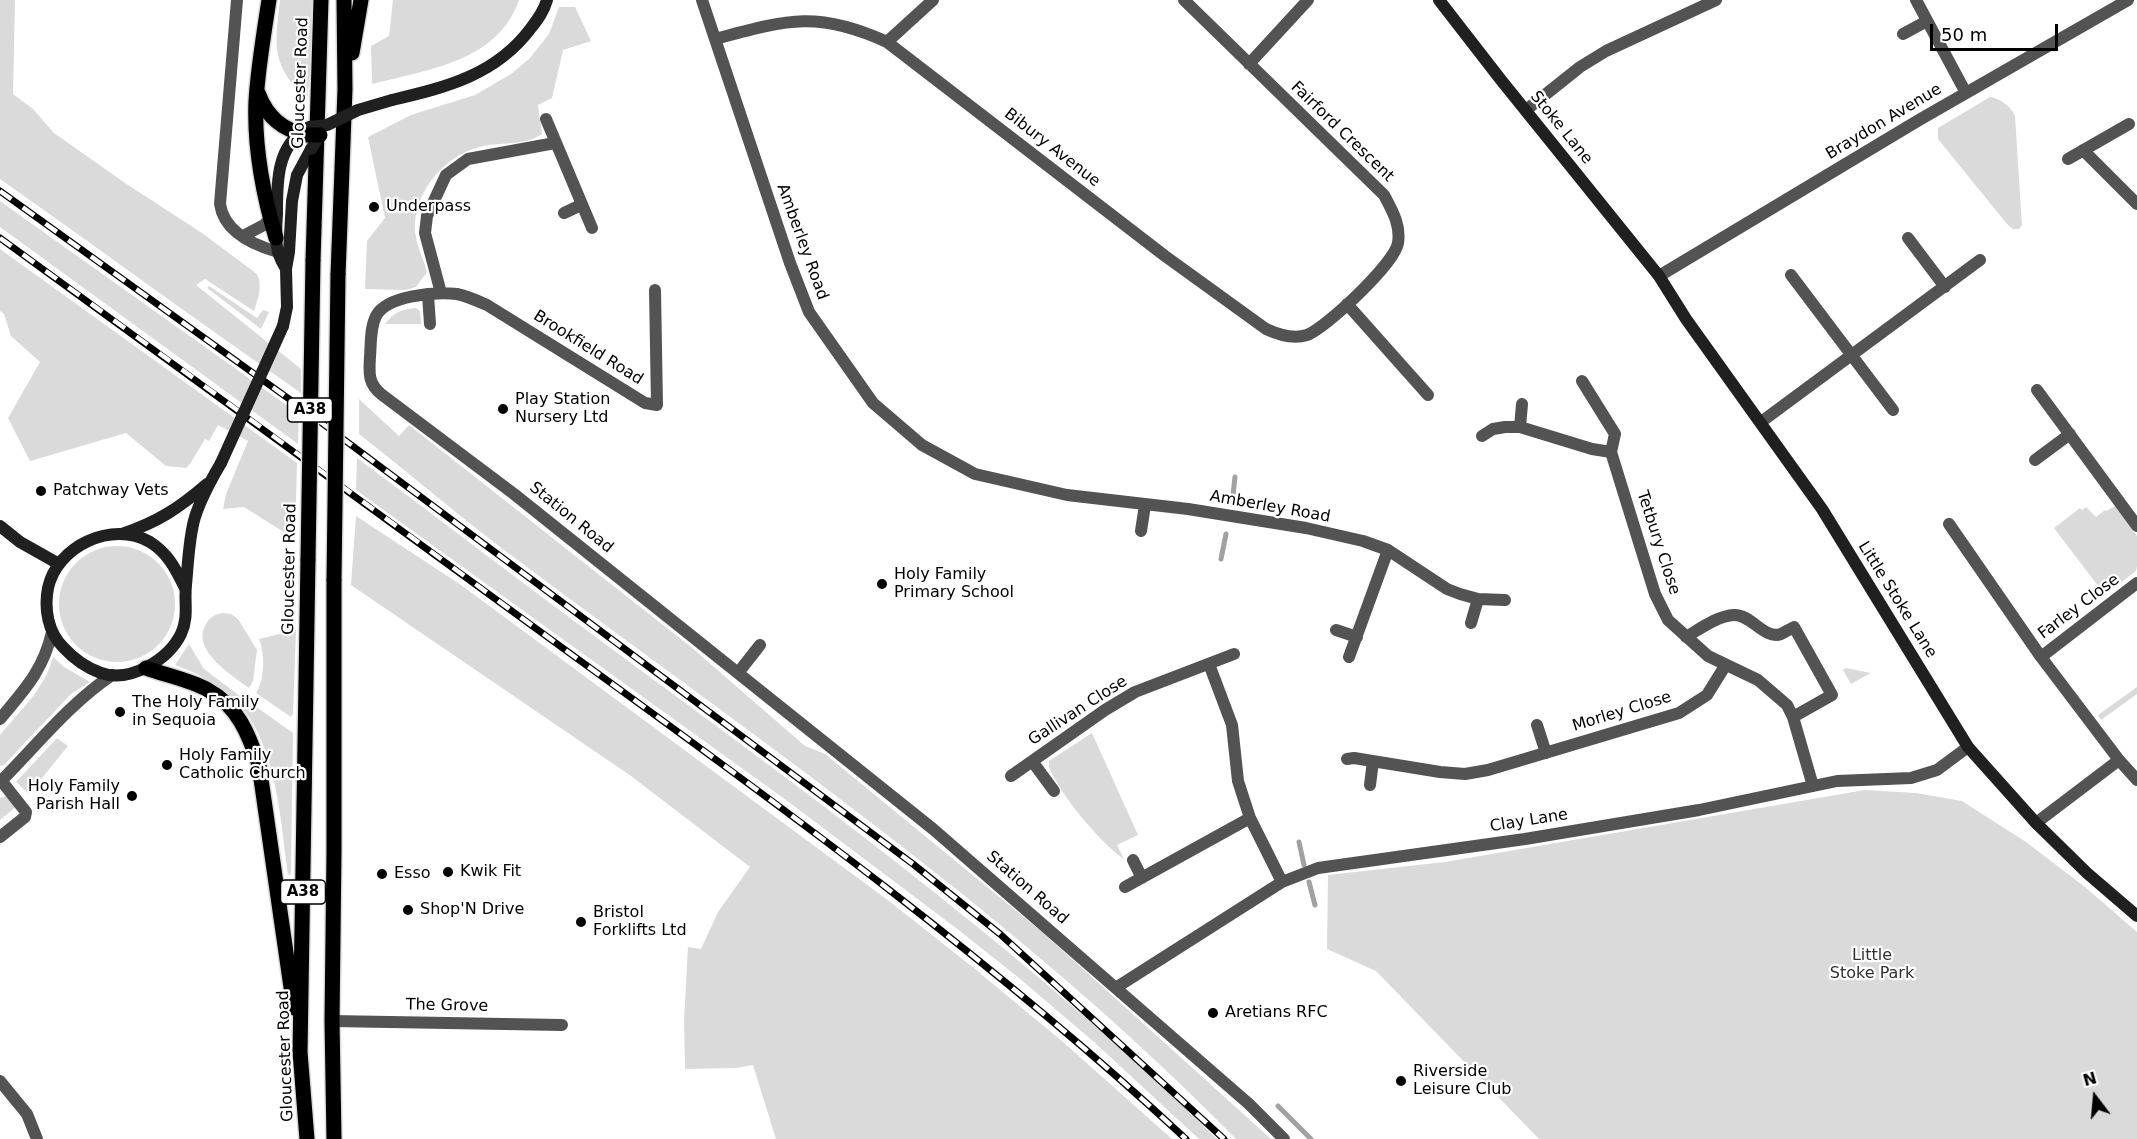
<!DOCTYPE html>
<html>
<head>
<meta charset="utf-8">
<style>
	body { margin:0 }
	#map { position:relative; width:2137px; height:1139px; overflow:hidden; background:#fff; font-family:"DejaVu Sans",sans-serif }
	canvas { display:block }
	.north { position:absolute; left:2065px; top:1067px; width:60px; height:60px; -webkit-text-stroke:4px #fff; paint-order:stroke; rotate:344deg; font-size:16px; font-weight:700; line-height:24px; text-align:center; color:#000 }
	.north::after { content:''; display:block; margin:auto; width:21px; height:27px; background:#000; clip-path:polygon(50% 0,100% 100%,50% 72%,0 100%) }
	.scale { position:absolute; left:1930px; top:24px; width:128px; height:27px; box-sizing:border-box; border:3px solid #000; border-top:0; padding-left:8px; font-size:18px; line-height:21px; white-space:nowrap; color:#000; -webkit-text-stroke:4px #fff; paint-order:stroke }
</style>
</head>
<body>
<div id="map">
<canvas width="2137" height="1139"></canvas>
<div class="north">N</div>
<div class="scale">50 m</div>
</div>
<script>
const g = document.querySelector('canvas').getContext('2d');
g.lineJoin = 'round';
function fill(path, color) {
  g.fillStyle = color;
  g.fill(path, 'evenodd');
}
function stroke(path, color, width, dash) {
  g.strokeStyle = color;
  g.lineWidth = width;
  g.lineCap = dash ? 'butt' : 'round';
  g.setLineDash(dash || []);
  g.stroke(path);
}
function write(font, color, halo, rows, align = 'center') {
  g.font = font + ' "DejaVu Sans",sans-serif';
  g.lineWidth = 4.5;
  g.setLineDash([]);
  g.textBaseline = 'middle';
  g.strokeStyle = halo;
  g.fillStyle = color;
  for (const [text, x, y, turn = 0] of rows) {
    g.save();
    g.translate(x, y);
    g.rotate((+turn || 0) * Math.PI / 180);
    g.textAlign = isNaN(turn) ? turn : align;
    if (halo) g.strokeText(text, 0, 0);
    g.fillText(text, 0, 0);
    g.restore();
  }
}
fill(new Path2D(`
	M0,0H15L13,94L33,109L54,133L125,183L202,233L257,274C263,287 258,298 254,311L205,279L196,285L301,369V393C200,323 101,250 0,179Z
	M280,0H312L311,67L307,101C272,64 274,49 280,0Z
	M393,0H519C498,62 426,70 372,84L371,46L389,36Z
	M559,7H575L591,41L563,50L552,98L538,105L542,134C524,146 504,142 484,146C445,153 409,196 416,237C418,249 424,260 427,272L416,287L405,290L365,289L367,241L385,218L368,137L411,115L475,95L511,74L530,58L549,34Z
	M1990,97C1999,98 2012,107 2015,116L2022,225L2019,229H2013L2007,224L1938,139V128Z
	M0,201L299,414L298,444L0,227Z
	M0,249L297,463L295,539L244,507L223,509L226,494L248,441L218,425L209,441L205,439L190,464L186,468L166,466L126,433L30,461L8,418L40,362L11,336L4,314L0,311Z
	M209,286L257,318L263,310L269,312L261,329L207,288Z
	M416,308L420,311L421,324H385C393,313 402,309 416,308Z
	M359,399L399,436L409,425L691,647L805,746L825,754L1042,932L1271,1139H1236C1022,920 768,747 523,564C467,523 414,477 359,434Z
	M357,458C450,527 542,598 635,666C838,815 1037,963 1217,1139H1199L1094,1042L1019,978L956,928L786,800L356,490Z
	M2115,506L2137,536V566L2136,571L2105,595L2054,528L2080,508L2082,510L2086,507L2096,517L2105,510L2106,511Z
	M356,516L461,585L889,901L975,969L1063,1042L1172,1139H776L753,1065L736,1068L685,1069L684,1020L688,947L701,949L718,912L750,867L631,776L351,585Z
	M59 604a58 58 0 1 1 116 0a58 58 0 1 1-116 0Z
	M223,613L231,614L238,619L257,650L253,681L249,688C233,676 192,651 205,626C209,617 214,615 223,613Z
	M296,630L293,714L291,717L256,693C265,681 265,652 259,639Z
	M189,644L204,669L240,696L235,701C213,682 202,675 175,665Z
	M53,657L64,667L90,682L71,694L4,765L0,766V735C20,711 45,688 53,657Z
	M1846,668L1871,673L1851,684L1843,670Z
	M2137,687V694L2101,720L2098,715Z
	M251,703L293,733L291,874L288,875C280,819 278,756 244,710Z
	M1092,733L1138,835L1117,845L1124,859C1099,842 1060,794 1049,767V761Z
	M57,738L68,746L29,794L16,782Z
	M1865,790L1916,793L1962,801L2026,842L2085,887L2137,932V1139H1539L1376,971L1327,949L1328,875L1445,862Z
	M6,796L17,806L0,820V798Z`), '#dadada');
stroke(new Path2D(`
	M1232,504L1235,477
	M1221,559L1226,534
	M1299,842L1304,865
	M1309,882L1315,905
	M1278,1106L1311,1139`), '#a1a1a1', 5);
const primary = new Path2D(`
	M269,0C264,33 258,67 256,101C254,147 263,194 276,238
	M352,53L361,0
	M258,93C267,117 282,130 307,135
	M313,261L321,0
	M338,275L345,89L344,0
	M146,668C165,675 191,680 208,690C238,706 249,735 259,765L294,1008
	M307,1139L300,1052L308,559
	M334,1139L332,1021L334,851V579`);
stroke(primary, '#dbdbdb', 18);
stroke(new Path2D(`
	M237,0L220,204C224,232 253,245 278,252
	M702,0L790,263L809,312L873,403L922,445L975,474L1067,495L1188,509L1306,528L1363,541L1388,550L1447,589L1460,594L1478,599L1505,600
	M1916,0L1966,93
	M1903,34L1927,21
	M715,39C786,20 817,10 887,42L1165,256L1266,329C1279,335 1294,339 1307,335C1326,328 1395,263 1398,243C1401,225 1392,210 1384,195L1184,0
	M887,42L933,0
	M1249,64L1308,0
	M1526,110L1580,67L1606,51L1716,0
	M546,119L592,228
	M2083,150L2137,204
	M2068,159L2129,124
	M564,213L581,205
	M243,236L264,225L276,213
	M1908,238L1945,287
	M1791,275L1893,410
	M1659,276L1919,120L2128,0
	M655,290L657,405L645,403L487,305C478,301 467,296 457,294C435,292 387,295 376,316C370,328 371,344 370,357C369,373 368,383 381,394L514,494L933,829L1249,1104L1284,1139
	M441,293L425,233L427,216L446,175L468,159L555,143
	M428,295L430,324
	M1347,304L1428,395
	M1582,381L1615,434L1611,452L1655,594L1668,620L1708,656L1758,680L1787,705L1793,717L1813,786
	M2037,390L2137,526
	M1761,422L1980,260
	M1520,427L1522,404
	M1482,436L1493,429L1505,427H1520L1592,449L1611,452
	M2035,460L2070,434
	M1949,524L2041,657L2119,760L2137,780
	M1141,531L1145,505
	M1471,623L1478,599
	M1336,630L1357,637
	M1686,637C1700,629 1717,616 1734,615C1751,614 1764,640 1781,634C1785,632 1790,629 1794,627L1832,695L1793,717
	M1349,657L1388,550
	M2041,657L2137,583
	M1209,664L1232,725L1238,781L1250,818L1282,882
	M738,673L760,645
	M0,719C24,690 43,671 52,632
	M1537,725L1546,753
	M1347,759L1354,758L1440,772L1465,774L1488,770L1679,713L1707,695L1725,666
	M1032,761L1054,791
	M1011,776L1105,710L1135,692L1234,654
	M0,779L26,812L25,817L0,837
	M0,782C37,745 69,704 112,675
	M1370,785L1373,761
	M2036,823L2119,760
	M1133,860L1142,878
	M1125,887L1250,818
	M1117,987L1282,882L1318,868L1525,839L1699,810L1837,781L1911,778L1937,770L1968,747
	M332,1021L562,1025
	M0,1081L27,1114L37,1139`), '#535353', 12);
stroke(new Path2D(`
	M1439,0L1501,80L1659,276L1686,319L1822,509L1968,747L2036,823L2087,873L2137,916
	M392,100C447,87 496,75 531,28C538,19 544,11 547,0
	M286,269C283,264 280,258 278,252C275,240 276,227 277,214C277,184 276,147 306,129
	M283,326L287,307L286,269L289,252L292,201L297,175L311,149
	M0,526L20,542L59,564
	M122,534C158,522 179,508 207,484
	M185,588C176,570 169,554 150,542C112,520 57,546 48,588C44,609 48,632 63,647C73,658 87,668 101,673C130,683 168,660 181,634C189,617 184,602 186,585C188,564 189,536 195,517C201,498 211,480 221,463`), '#202020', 12);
stroke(primary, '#000', 15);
const rail = new Path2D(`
	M0,191L303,409L913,864L1000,934L1224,1139
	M0,238C193,377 384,517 575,657C785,809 995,962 1186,1139`);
stroke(rail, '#000', 7);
stroke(rail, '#fff', 4.5, [14]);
const primaryBridge = new Path2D(`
	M307,135H320
	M308,559L313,261
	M334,579L338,275`);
stroke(primaryBridge, '#dbdbdb', 18, []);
stroke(new Path2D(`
	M309,127L327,125L358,110L392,100
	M311,149L320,135
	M221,463L283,326`), '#202020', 12);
stroke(primaryBridge, '#000', 15);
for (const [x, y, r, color] of [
	[374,207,6,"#000"],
	[503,409,6,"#000"],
	[41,491,6,"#000"],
	[882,584,6,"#000"],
	[120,712,6,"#000"],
	[167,765,6,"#000"],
	[132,796,6,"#000"],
	[448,872,6,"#000"],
	[382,874,6,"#000"],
	[408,910,6,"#000"],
	[581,922,6,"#000"],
	[1213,1013,6,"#000"],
	[1401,1081,6,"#000"]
]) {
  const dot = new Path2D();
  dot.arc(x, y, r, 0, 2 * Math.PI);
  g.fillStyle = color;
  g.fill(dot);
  stroke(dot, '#fff', 2);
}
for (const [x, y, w] of [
	[310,410,45],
	[303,892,45]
]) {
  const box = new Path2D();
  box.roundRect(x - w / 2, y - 12, w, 24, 4.5);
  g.fillStyle = '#fff';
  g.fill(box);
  stroke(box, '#000', 1.5);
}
write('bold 15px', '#000', null, [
	["A38",310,410],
	["A38",303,892]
]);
write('16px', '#000', '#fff', [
	["Gloucester Road",301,83,-88],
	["Braydon Avenue",1884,122,-31],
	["Stoke Lane",1561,128,51],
	["Fairford Crescent",1342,132,44],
	["Bibury Avenue",1052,148,38],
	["Amberley Road",802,242,70],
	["Brookfield Road",588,348,32],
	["Amberley Road",1270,507,10],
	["Station Road",571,518,39],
	["Tetbury Close",1658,543,72],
	["Gloucester Road",290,569,-89],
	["Little Stoke Lane",1897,600,58],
	["Farley Close",2079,607,-37],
	["Gallivan Close",1078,711,-33],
	["Morley Close",1622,712,-17],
	["Clay Lane",1529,821,-9],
	["Station Road",1027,888,41],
	["The Grove",447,1006,1],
	["Gloucester Road",286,1056,-92]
]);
write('16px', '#000', '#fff', [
	["Underpass",386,207],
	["Play Station",515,400],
	["Nursery Ltd",515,418],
	["Patchway Vets",53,491],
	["Holy Family",894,575],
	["Primary School",894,593],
	["The Holy Family",132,703],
	["in Sequoia",132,721],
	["Holy Family",179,756],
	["Catholic Church",179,774],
	["Holy Family",120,787,"right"],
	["Parish Hall",120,805,"right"],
	["Kwik Fit",460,872],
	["Esso",394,874],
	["Shop'N Drive",420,910],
	["Bristol",593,913],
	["Forklifts Ltd",593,931],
	["Aretians RFC",1225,1013],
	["Riverside",1413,1072],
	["Leisure Club",1413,1090]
], 'left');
write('16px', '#313131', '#fff', [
	["Little",1872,956],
	["Stoke Park",1872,974]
]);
</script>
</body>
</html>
